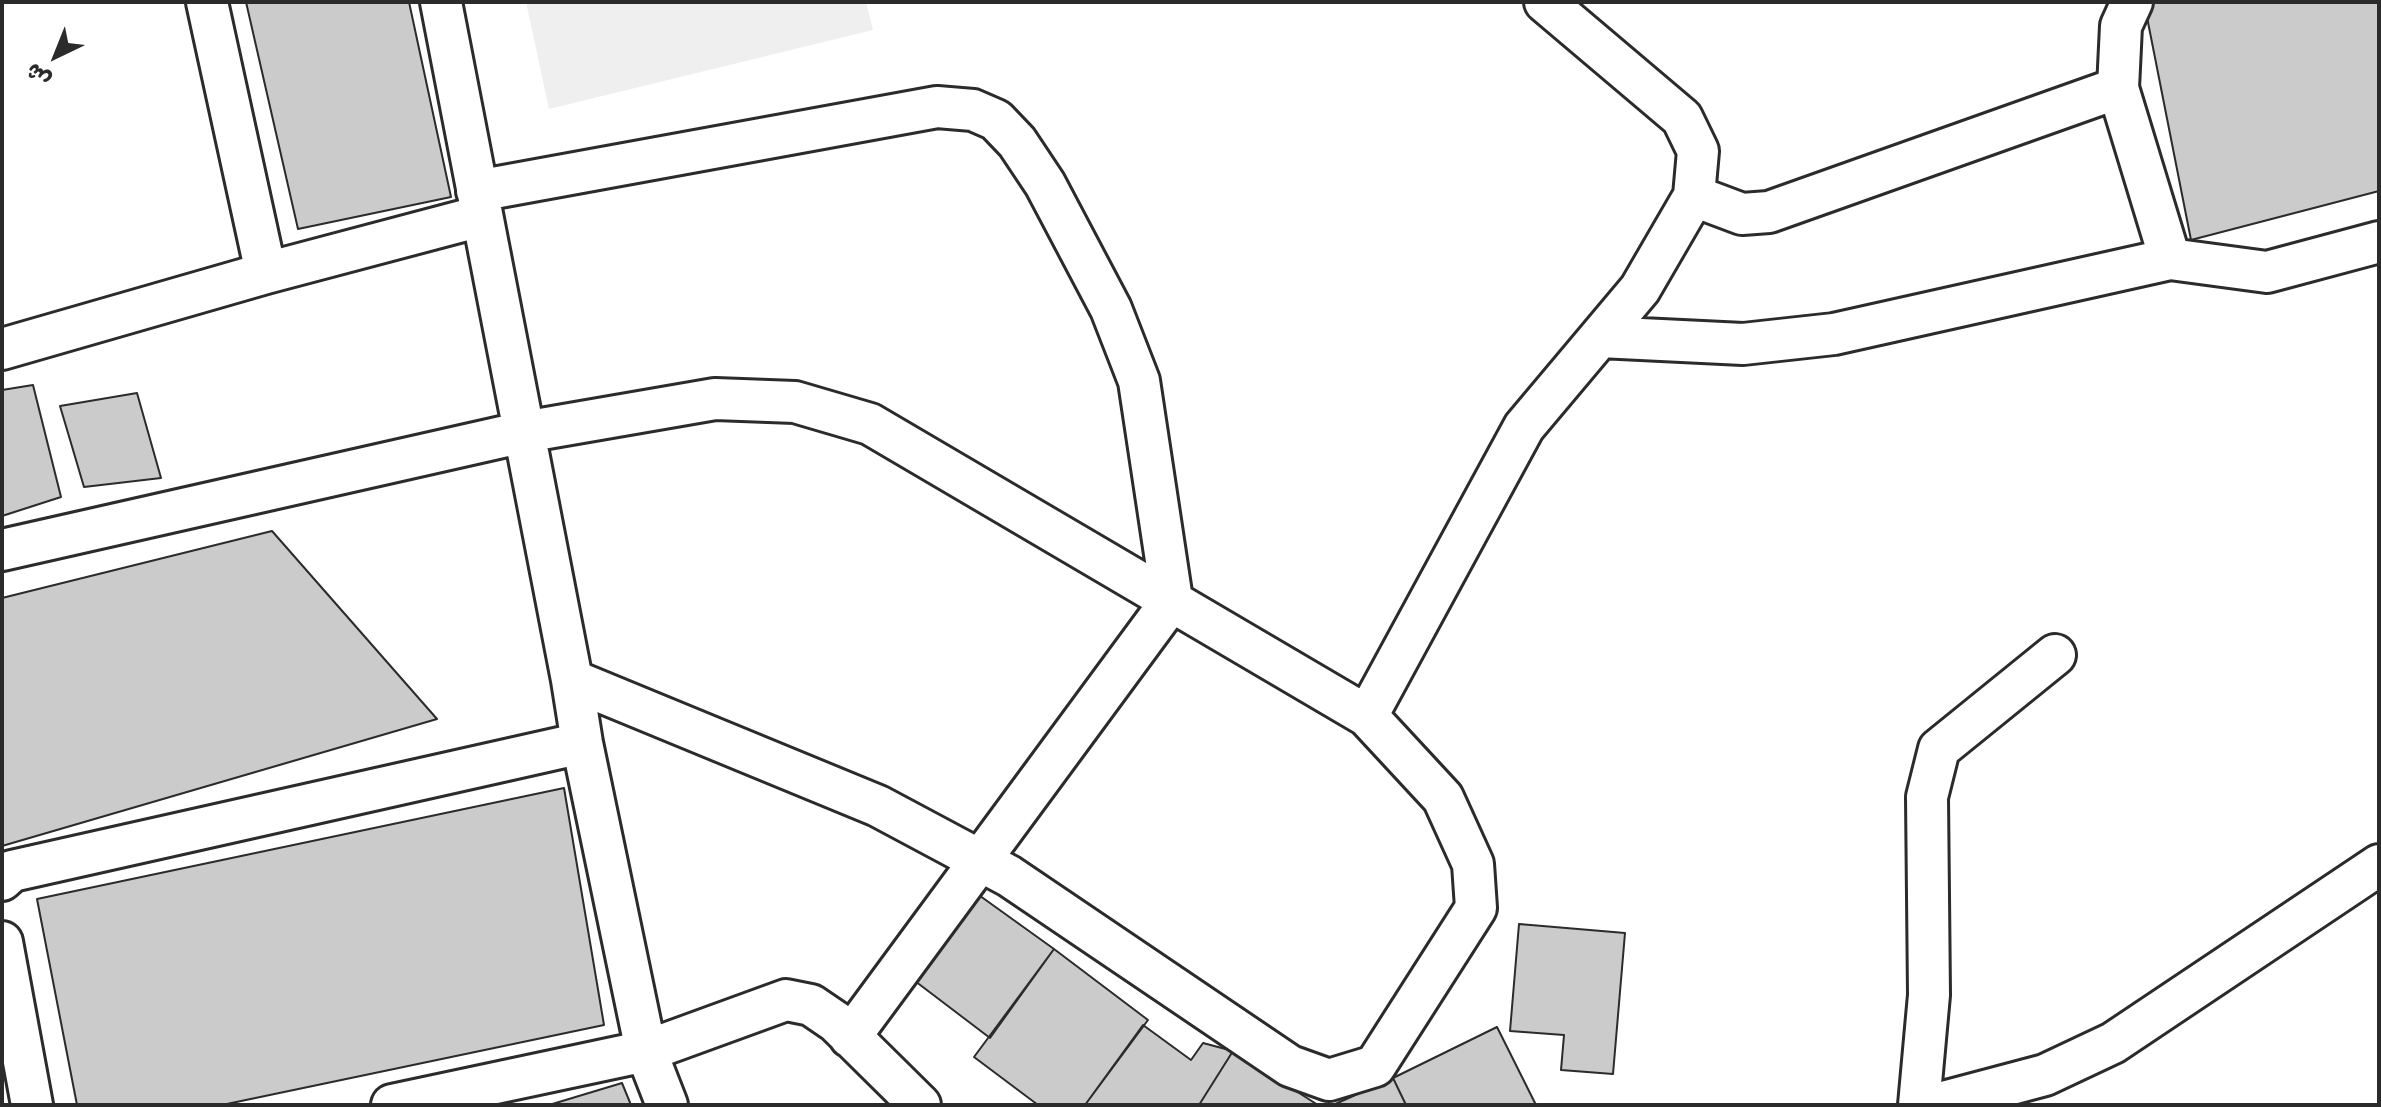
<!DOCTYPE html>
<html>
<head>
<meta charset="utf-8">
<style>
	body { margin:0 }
	#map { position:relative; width:2381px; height:1107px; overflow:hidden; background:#fff; font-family:Kalam,"Playpen Sans Arabic",sans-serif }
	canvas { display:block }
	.frame { position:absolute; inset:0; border:4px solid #2b2b2b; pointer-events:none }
	.north { position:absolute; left:16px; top:16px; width:80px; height:80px; -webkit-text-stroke:6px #fff; paint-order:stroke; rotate:223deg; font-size:22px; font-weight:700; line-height:32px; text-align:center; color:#2b2b2b }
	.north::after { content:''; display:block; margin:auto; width:28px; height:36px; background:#2b2b2b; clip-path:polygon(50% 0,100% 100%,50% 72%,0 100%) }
</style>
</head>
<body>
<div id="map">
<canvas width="2381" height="1107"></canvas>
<div class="frame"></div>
<div class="north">ش</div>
</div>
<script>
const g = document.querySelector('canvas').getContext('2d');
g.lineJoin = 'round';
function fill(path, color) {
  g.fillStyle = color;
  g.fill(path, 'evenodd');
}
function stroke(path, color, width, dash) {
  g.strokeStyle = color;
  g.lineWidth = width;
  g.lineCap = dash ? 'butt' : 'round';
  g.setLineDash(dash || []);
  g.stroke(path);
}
fill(new Path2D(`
	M526,2H866L873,30L549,109Z`), '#efefef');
const building = new Path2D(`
	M246,2H409L451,197L298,229Z
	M2144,2H2379V191L2191,240Z
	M33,385L61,497L2,516V390Z
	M137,393L161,478L84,487L60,406Z
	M272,531L437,719L2,846V598Z
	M564,788L604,1025L222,1105H77L37,899Z
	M976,893L1054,949L990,1038L911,978Z
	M1519,924L1625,933L1613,1074L1561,1070L1564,1035L1510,1031Z
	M1054,949L1148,1020L1085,1105H1038L974,1057Z
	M1143,1025L1191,1060L1203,1043L1233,1051L1199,1105H1085Z
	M1497,1027L1536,1105H1406L1393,1078Z
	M1233,1051L1318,1105H1199Z
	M1393,1078L1406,1105H1333Z
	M622,1083L631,1105H549Z`);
fill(building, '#cbcbcb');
stroke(building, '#2b2b2b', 2);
const street = new Path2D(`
	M207,2L266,273
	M441,2L572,680L582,743L646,1051L667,1105
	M2132,2L2121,26L2118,88L2170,259
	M477,191L937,107L973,110L996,120L1017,142L1045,184L1111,309L1139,381L1172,600L850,1037
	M1694,196L1742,214L1769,212L2118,88
	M1600,337L1743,344L1834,334L2170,259L2267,272L2379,242
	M2,349L266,273L481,216
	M2,550L524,432L715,399L795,402L870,424L1367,716L1443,798L1473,864L1476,908L1375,1066L1329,1080L1290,1066L1009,876L878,806L572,680
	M1367,716L1524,427L1640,289L1694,196L1698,151L1682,118L1545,2
	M2,880L12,871L582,743
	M2,942L32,1105
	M392,1105L646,1051L786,1000L811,1005L836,1022L920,1105
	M1919,1105L1929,995L1927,797L1939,749L2055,655
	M1932,1105L2045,1075L2113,1043L2379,865`);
stroke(street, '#2b2b2b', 46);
stroke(street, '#fff', 40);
</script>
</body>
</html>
